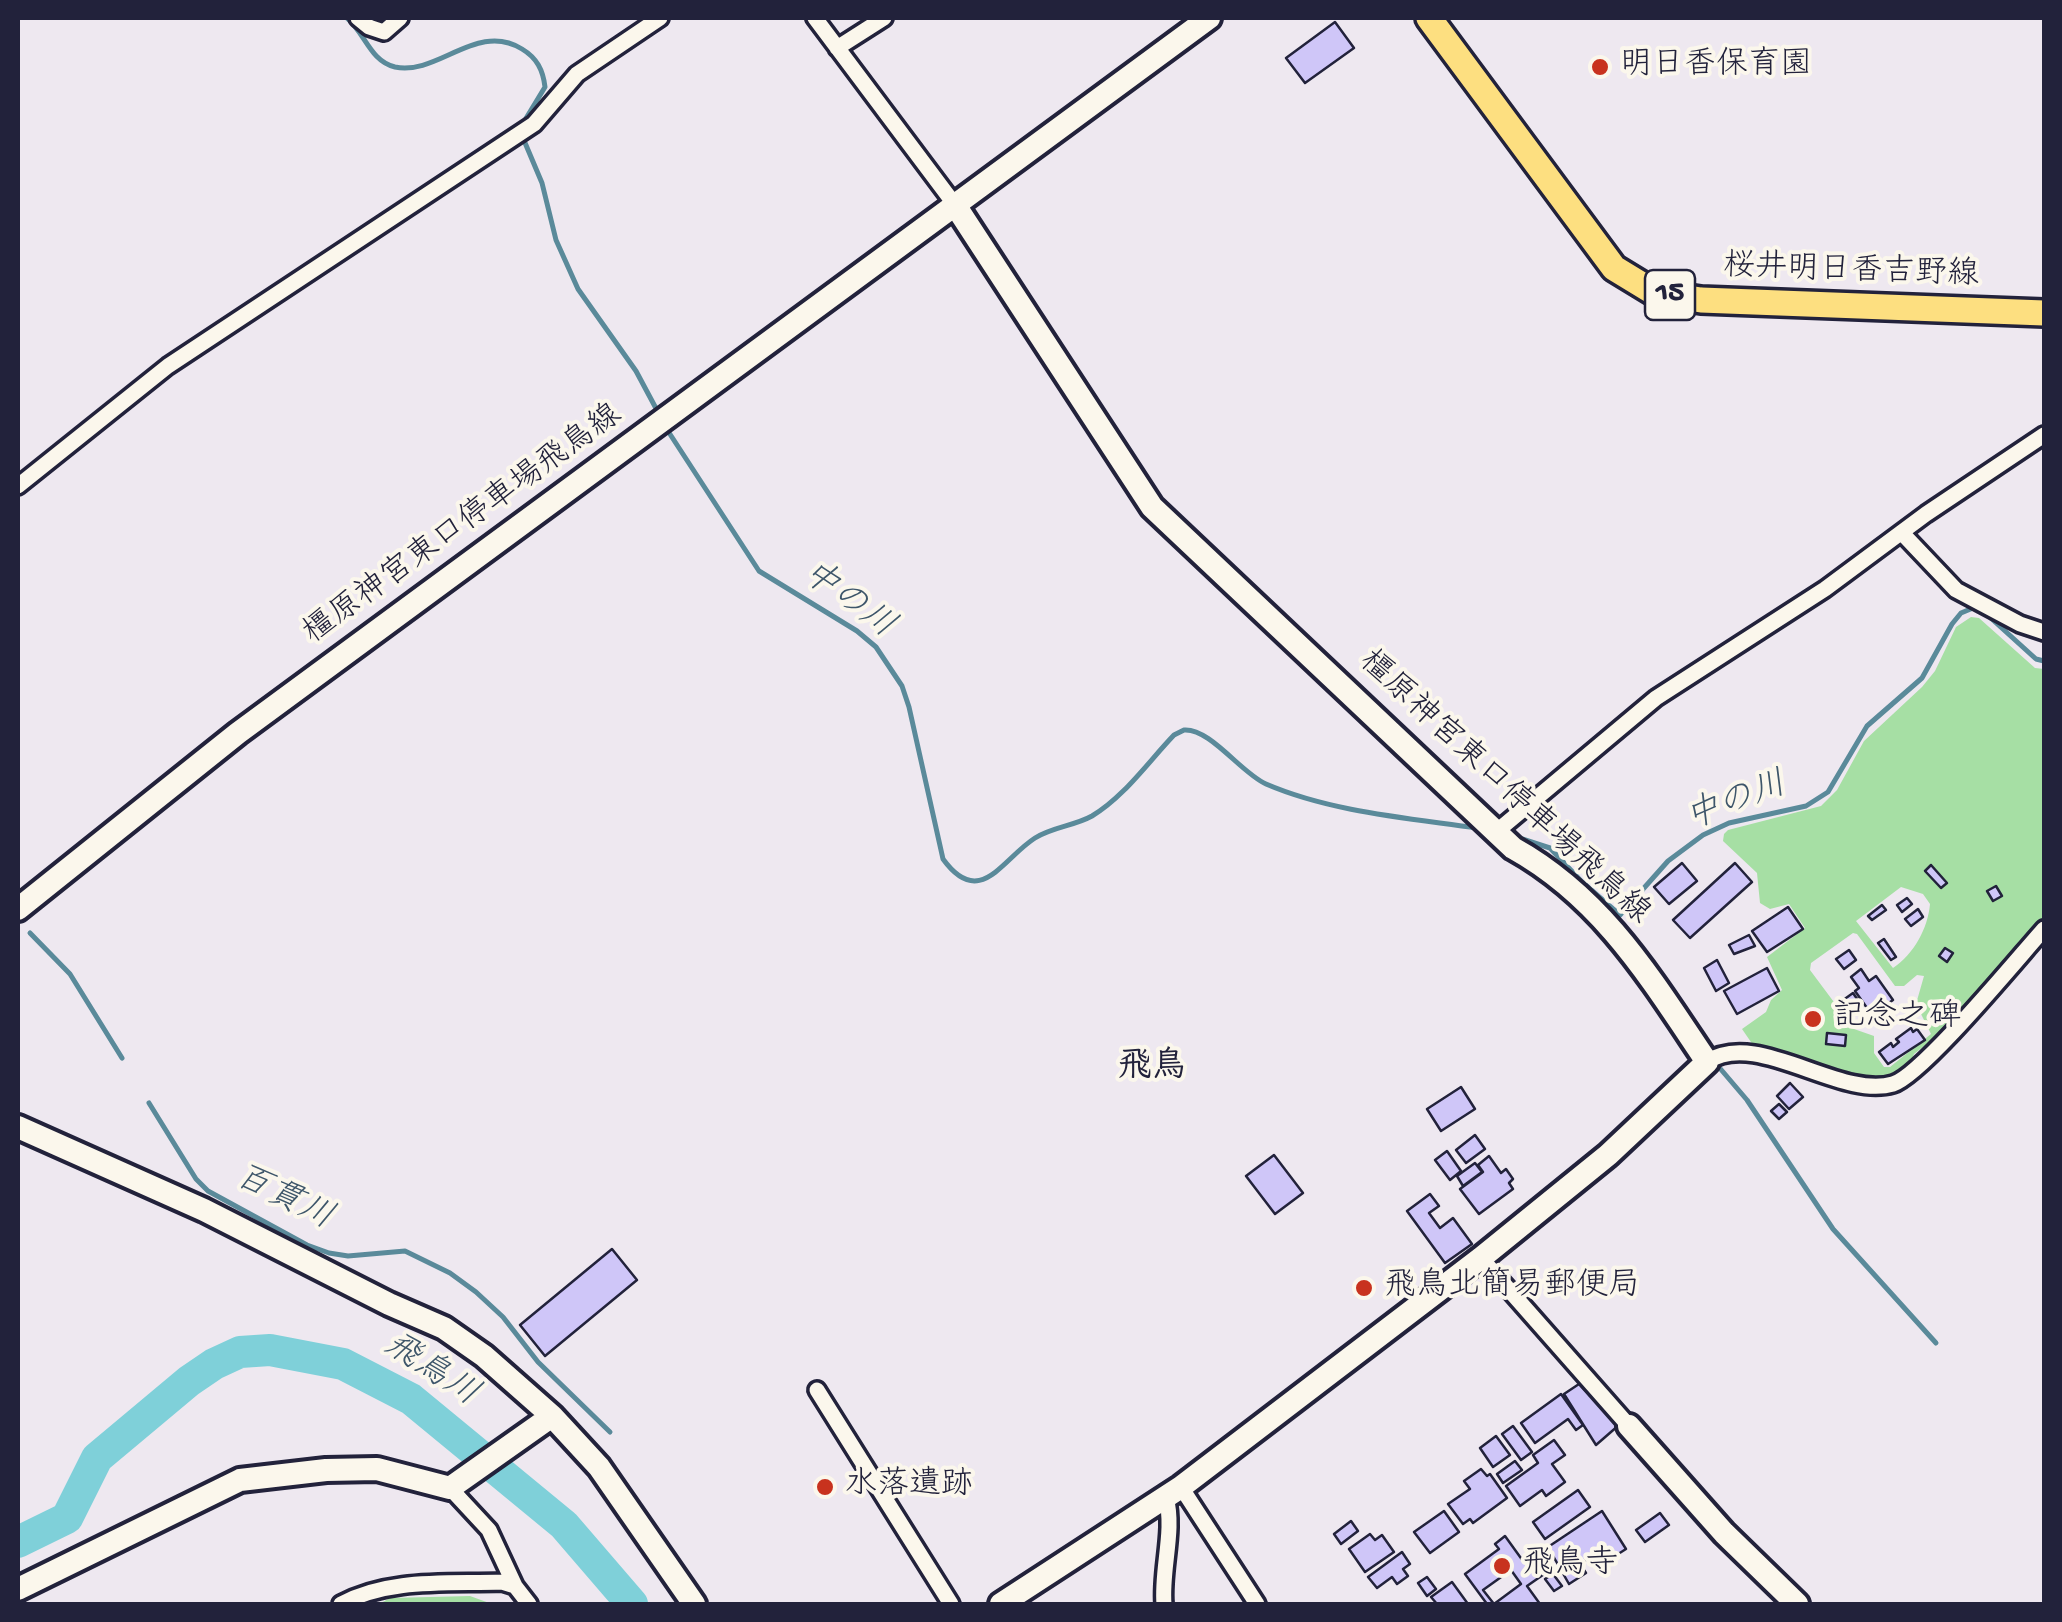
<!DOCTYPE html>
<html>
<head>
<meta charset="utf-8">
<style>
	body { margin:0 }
	#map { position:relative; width:2062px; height:1622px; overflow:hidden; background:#eee8f0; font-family:"Gochi Hand",sans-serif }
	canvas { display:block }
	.frame { position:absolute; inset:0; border:20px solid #22223b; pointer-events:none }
</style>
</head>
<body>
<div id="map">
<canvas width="2062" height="1622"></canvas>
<div class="frame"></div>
</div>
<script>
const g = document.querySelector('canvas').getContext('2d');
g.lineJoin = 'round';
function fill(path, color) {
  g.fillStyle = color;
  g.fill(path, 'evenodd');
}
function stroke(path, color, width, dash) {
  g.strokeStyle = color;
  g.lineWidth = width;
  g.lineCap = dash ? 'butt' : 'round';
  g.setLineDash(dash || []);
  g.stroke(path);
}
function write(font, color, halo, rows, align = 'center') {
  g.font = font + ' "Gochi Hand","Klee One",sans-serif';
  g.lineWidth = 8;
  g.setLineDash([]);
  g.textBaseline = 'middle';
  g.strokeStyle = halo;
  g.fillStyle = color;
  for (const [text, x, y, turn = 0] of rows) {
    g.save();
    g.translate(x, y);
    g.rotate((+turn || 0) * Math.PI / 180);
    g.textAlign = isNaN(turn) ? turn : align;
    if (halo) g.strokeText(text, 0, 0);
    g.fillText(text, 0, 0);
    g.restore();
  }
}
fill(new Path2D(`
	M1971,617L1979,618L2035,668L2044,669V917L1949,1027L1914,1054L1910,1065L1887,1079L1873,1080L1848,1075L1753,1045L1742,1029L1766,1012L1771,1000L1782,990L1767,957L1805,928L1789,904L1770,909L1760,903L1757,873L1723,841L1724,834L1728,830L1821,806L1837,790L1864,741L1922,687L1935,671L1956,627ZM1901,887L1923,894L1930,904C1928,928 1914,954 1893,968L1856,921ZM1853,933L1857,934L1895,986H1904L1917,975L1924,976L1916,1004L1931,1034L1890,1067H1884L1874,1053V1036L1854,1029L1810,970L1811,963Z
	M470,1596L492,1604H379L390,1598Z`), '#a6dfa4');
stroke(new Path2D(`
	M347,18C365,33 370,61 395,67C438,76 477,21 522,49C537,58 543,70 545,87L522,125L523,138L542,183L556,240L578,289L636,371L659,414
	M666,428L759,571L857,631L876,647L902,686L909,707L943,859C980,910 1002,859 1035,838C1052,827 1074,826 1092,816C1124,797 1149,761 1174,735L1184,730C1210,728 1241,773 1266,784C1331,812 1408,818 1477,828
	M1516,837L1550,848L1582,882L1620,915L1668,861L1703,835L1729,823L1806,806L1828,792L1867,726L1922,678L1952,624L1961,613L1973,608L1983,611L2036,659L2044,661
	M30,933L70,974L122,1058
	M1718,1066L1747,1100L1833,1229L1936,1343
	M149,1103L196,1179L208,1191L307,1245L329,1253L348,1256L405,1251L450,1273L476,1292L503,1317L538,1362L610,1432`), '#5a8a9a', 5);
stroke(new Path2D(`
	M18,1542L67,1518L97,1458L189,1381L214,1364L240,1352L270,1350L343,1364L411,1399L564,1525L632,1604`), '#7fd0d9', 32);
const building = new Path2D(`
	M1335,22L1354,48L1305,83L1286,58Z
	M1682,863L1697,881L1669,904L1654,887Z
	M1735,863L1752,882L1690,938L1673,920Z
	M1931,865L1947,883L1941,888L1925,871Z
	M1996,886L2002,896L1993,901L1987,891Z
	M1907,898L1912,904L1902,912L1897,905Z
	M1882,905L1886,910L1872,920L1868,916Z
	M1788,907L1803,929L1767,952L1752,931Z
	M1918,909L1923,917L1911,926L1905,919Z
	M1749,935L1755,946L1734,954L1729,945Z
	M1884,939L1896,957L1891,960L1878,943Z
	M1945,948L1953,953L1947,962L1939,956Z
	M1849,950L1856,960L1844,969L1836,959Z
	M1717,960L1729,983L1716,991L1704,968Z
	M1767,968L1779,991L1737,1014L1724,991Z
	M1861,969L1869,981L1876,976L1893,1000L1872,1015L1855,991L1859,988L1851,977Z
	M1853,993L1862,1006L1848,1016L1839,1003Z
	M1911,1028L1913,1032L1917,1029L1925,1040L1888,1064L1879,1052L1891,1043L1893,1047L1899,1042L1896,1039Z
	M1827,1033L1846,1035L1845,1046L1826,1044Z
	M1790,1083L1803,1097L1789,1109L1777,1096Z
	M1461,1087L1475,1109L1441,1131L1427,1109Z
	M1779,1104L1787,1112L1779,1119L1771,1111Z
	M1475,1135L1485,1149L1466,1163L1456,1150Z
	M1447,1151L1461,1171L1450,1180L1435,1160Z
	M1274,1155L1303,1193L1275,1214L1246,1176Z
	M1489,1156L1501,1173L1506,1169L1513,1179L1509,1183L1513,1189L1479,1214L1460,1189L1483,1172L1478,1165Z
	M1475,1163L1482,1172L1463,1186L1457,1176Z
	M1430,1194L1439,1206L1429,1213L1440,1228L1453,1218L1472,1244L1445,1263L1407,1211Z
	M612,1249L637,1280L545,1356L520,1325Z
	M1579,1384L1619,1425L1596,1445L1564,1394Z
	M1561,1394L1583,1425L1576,1430L1568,1419L1535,1443L1521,1423Z
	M1513,1426L1532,1452L1521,1460L1502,1434Z
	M1496,1436L1510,1455L1493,1467L1480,1448Z
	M1554,1440L1565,1455L1552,1464L1565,1482L1546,1496L1542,1490L1520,1506L1506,1486L1538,1463L1533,1455Z
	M1515,1461L1522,1470L1503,1483L1497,1474Z
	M1481,1469L1487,1476L1490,1474L1507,1498L1473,1523L1470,1519L1463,1524L1448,1504L1470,1489L1464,1481Z
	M1578,1490L1590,1507L1545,1539L1533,1522Z
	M1444,1511L1459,1532L1430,1553L1414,1532Z
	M1602,1511L1626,1549L1604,1563L1601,1557L1595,1560L1592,1556L1580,1564L1586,1573L1569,1584L1548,1547Z
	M1660,1513L1669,1525L1645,1542L1636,1530Z
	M1351,1521L1358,1531L1341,1544L1334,1534Z
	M1370,1534L1375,1540L1382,1535L1394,1552L1365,1572L1349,1549Z
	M1505,1536L1523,1561L1536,1551L1550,1570L1527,1586L1540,1604H1487L1465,1574L1499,1549L1495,1544ZM1511,1570L1521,1584L1494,1604L1483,1590Z
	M1402,1552L1410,1564L1403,1569L1408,1576L1397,1584L1392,1577L1377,1588L1368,1577Z
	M1553,1574L1562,1586L1554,1591L1545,1579Z
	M1427,1577L1436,1589L1427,1596L1418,1583Z
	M1452,1582L1468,1604H1437L1431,1597Z`);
fill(building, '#cfc6f8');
stroke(building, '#22223b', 2.5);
const street = new Path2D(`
	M358,18L369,27L384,32L400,18
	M815,18L955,205
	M837,48L884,18
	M18,486L168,366L534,124L577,74L660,18
	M1902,533L1956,590L2020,624L2044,632
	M1496,832L1656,698L1825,589L1926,514L2044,435
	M1707,1062C1756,1028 1840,1100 1893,1084C1922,1075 2018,958 2044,929
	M1481,1258L1629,1426
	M817,1390L951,1604
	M1181,1487L1257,1604
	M450,1488L489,1530L515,1586L529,1604
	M341,1604C389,1578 447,1584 502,1582L515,1586
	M1164,1604C1161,1569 1175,1531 1166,1497`);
const secondary = new Path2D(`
	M955,205L1152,507L1513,848C1603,898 1651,979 1707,1062L1608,1155L1481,1258L1181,1487L1001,1604
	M18,909L238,733L1209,18
	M18,1127L204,1210L389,1304L444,1328L484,1356L552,1416L599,1467L694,1604
	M1629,1426L1724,1533L1797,1604
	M18,1589L240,1480L326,1470L377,1469L450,1488L552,1416`);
const primary = new Path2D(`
	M1429,18L1614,268L1655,293L1701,300L2044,313`);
stroke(street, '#22223b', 22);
stroke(secondary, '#22223b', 30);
stroke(primary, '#22223b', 32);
stroke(street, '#fbf7ec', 15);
stroke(secondary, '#fbf7ec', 22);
stroke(primary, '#fddf80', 25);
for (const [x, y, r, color] of [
	[1600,67,10,"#c8321e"],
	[1813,1019,10,"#c8321e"],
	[1364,1288,10,"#c8321e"],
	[825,1487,10,"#c8321e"],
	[1502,1566,10,"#c8321e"]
]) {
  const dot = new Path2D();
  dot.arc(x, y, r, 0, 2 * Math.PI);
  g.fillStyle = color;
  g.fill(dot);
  stroke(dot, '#fbf7ec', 4);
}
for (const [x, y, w] of [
	[1670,295,50]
]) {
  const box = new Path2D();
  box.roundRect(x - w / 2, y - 25, w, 50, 8);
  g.fillStyle = '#fbf7ec';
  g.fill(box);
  stroke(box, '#22223b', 2.5);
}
write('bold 30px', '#22223b', null, [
	["15",1670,295]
]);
write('32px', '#22223b', '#fbf7ec', [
	["明日香保育園",1620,67],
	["記念之碑",1833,1019],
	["飛鳥北簡易郵便局",1384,1288],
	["水落遺跡",845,1487],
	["飛鳥寺",1522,1566]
], 'left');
write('32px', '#22223b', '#fbf7ec', [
	["桜井明日香吉野線",1851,273,2],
	["橿原神宮東口停車場飛鳥線",464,526,-36],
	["橿原神宮東口停車場飛鳥線",1503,789,43]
]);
write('italic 35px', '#3e566a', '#fbf7ec', [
	["中の川",847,602,36],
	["中の川",1737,804,-21],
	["百貫川",283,1200,26],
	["飛鳥川",430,1372,33]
]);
write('bold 35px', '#22223b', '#fbf7ec', [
	["飛鳥",1152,1070]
]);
</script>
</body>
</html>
